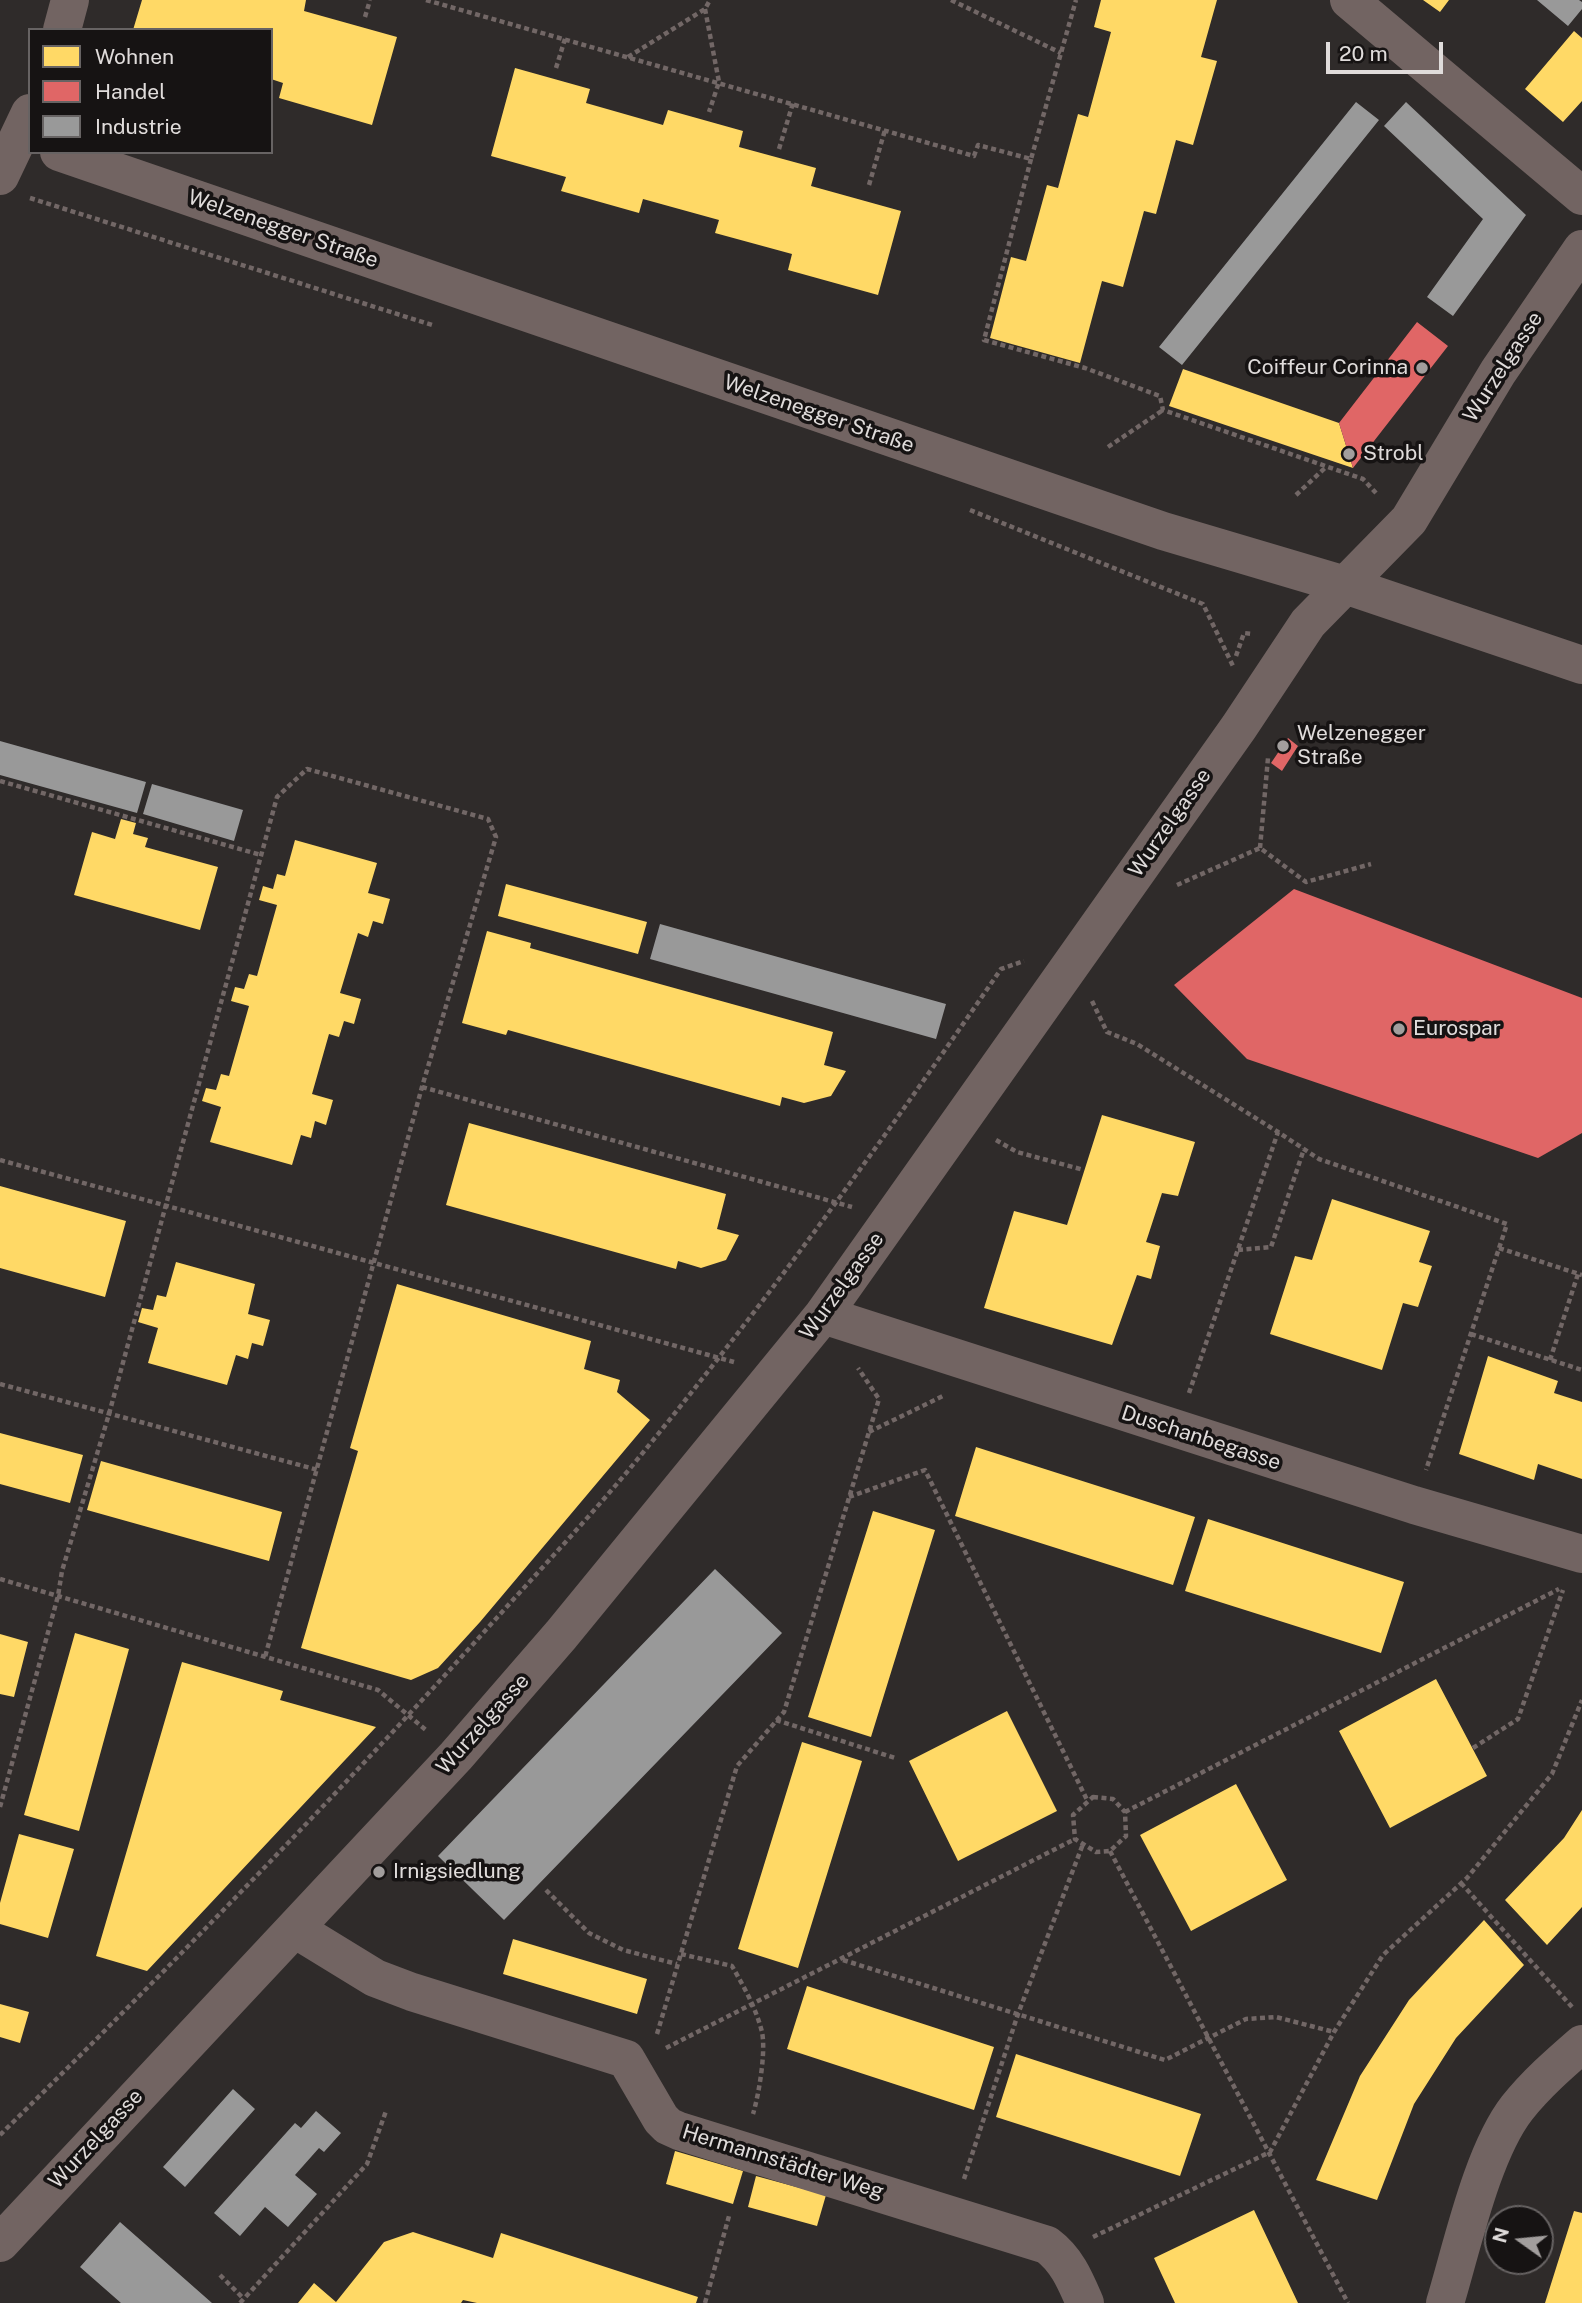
<!DOCTYPE html>
<html>
<head>
<meta charset="utf-8">
<style>
	body { margin:0 }
	#map { position:relative; width:1582px; height:2303px; overflow:hidden; background:#2f2b2a; font-family:"Public Sans",sans-serif }
	canvas { display:block }
	.legend { position:absolute; left:28px; top:28px; width:245px; height:126px; box-sizing:border-box; background:#161313; border:2px solid #676363; margin:0; padding:9px 12px; list-style:none; font-size:21px; color:#e0dcdb }
	.legend li { display:flex; align-items:center; gap:14px; height:35px }
	.legend b { width:35px; border:2px solid #676363 }
	.north { position:absolute; left:1484px; top:2205px; width:70px; height:70px; box-sizing:border-box; background:#161313; border:2px solid #676363; border-radius:50%; rotate:285deg; font-size:19px; font-weight:700; line-height:28px; text-align:center; color:#e0dcdb }
	.north::after { content:''; display:block; margin:auto; width:24px; height:32px; background:#a29e9d; clip-path:polygon(50% 0,100% 100%,50% 72%,0 100%) }
	.scale { position:absolute; left:1326px; top:42px; width:117px; height:32px; box-sizing:border-box; border:4px solid #e0dcdb; border-top:0; padding-left:9px; font-size:21px; line-height:24px; white-space:nowrap; color:#e0dcdb; -webkit-text-stroke:5px #161313; paint-order:stroke }
</style>
</head>
<body>
<div id="map">
<canvas width="1582" height="2303"></canvas>
<ul class="legend">
<li><b style="height:19px;background:#ffd966"></b>Wohnen</li>
<li><b style="height:19px;background:#e06666"></b>Handel</li>
<li><b style="height:19px;background:#999"></b>Industrie</li>
</ul>
<div class="north">N</div>
<div class="scale">20 m</div>
</div>
<script>
const g = document.querySelector('canvas').getContext('2d');
g.lineJoin = 'round';
function fill(path, color) {
  g.fillStyle = color;
  g.fill(path, 'evenodd');
}
function stroke(path, color, width, dash) {
  g.strokeStyle = color;
  g.lineWidth = width;
  g.lineCap = dash ? 'butt' : 'round';
  g.setLineDash(dash || []);
  g.stroke(path);
}
function write(font, color, halo, rows, align = 'center') {
  g.font = font + ' "Public Sans",sans-serif';
  g.lineWidth = 7;
  g.setLineDash([]);
  g.textBaseline = 'middle';
  g.strokeStyle = halo;
  g.fillStyle = color;
  for (const [text, x, y, turn = 0] of rows) {
    g.save();
    g.translate(x, y);
    g.rotate((+turn || 0) * Math.PI / 180);
    g.textAlign = isNaN(turn) ? turn : align;
    if (halo) g.strokeText(text, 0, 0);
    g.fillText(text, 0, 0);
    g.restore();
  }
}
fill(new Path2D(`
	M142,0H306L304,11L397,37L372,125L279,98L283,83L271,79V30H133Z
	M1101,0H1217L1201,57L1217,61L1193,145L1176,140L1156,214L1144,211L1123,287L1102,281L1080,363L990,338L1011,257L1026,261L1047,185L1058,188L1078,114L1088,117L1111,32L1094,27Z
	M1423,0H1449L1440,12Z
	M1574,31L1582,38V101L1563,122L1525,89Z
	M515,68L590,89L586,103L663,125L668,110L743,131L739,147L816,168L811,186L901,211L878,295L788,270L792,254L715,233L719,220L643,199L639,213L561,191L566,177L491,156Z
	M1183,369L1339,423L1353,468L1169,406Z
	M121,819L136,823L133,834L148,838L145,847L218,867L200,930L74,895L92,832L115,839Z
	M295,840L377,863L368,893L390,899L383,924L373,921L368,937L358,933L340,993L361,999L354,1024L344,1021L339,1037L329,1034L312,1094L333,1100L326,1125L315,1121L311,1138L301,1135L292,1165L210,1142L221,1107L202,1101L206,1088L216,1090L221,1074L229,1076L249,1006L231,1001L235,987L244,989L249,974L257,976L277,905L259,900L263,886L273,889L277,874L285,876Z
	M506,884L647,922L638,954L498,916Z
	M487,931L531,943L530,948L833,1032L824,1065L846,1071L831,1096L804,1103L782,1097L780,1106L508,1030L506,1035L462,1023Z
	M1102,1115L1195,1142L1178,1196L1162,1193L1146,1242L1160,1246L1151,1279L1137,1275L1112,1345L984,1308L1014,1211L1067,1225Z
	M469,1123L726,1194L717,1229L739,1235L726,1260L701,1268L678,1261L676,1269L446,1205Z
	M0,1186L126,1221L105,1297L0,1268Z
	M1332,1199L1430,1231L1419,1262L1432,1266L1418,1307L1403,1303L1382,1370L1270,1334L1295,1256L1312,1260Z
	M176,1262L255,1284L248,1314L270,1320L263,1346L252,1343L248,1359L236,1355L227,1385L148,1363L158,1328L138,1322L142,1308L153,1310L157,1295L166,1297Z
	M397,1284L591,1341L584,1369L620,1380L617,1392L650,1420L480,1622L438,1668L411,1680L301,1648L358,1451L350,1448Z
	M1488,1356L1558,1381L1554,1393L1582,1402V1479L1538,1464L1534,1480L1459,1454Z
	M0,1433L83,1455L70,1503L0,1484Z
	M976,1447L1195,1517L1173,1585L955,1516Z
	M101,1461L282,1512L269,1561L87,1510Z
	M873,1511L935,1530L871,1737L808,1717Z
	M1208,1519L1404,1582L1381,1653L1185,1591Z
	M75,1633L129,1649L79,1831L24,1815Z
	M0,1634L28,1642L14,1697L0,1694Z
	M182,1662L283,1691L280,1700L376,1727L147,1971L96,1956Z
	M1436,1679L1487,1776L1390,1828L1339,1731Z
	M1007,1711L1057,1811L958,1861L909,1761Z
	M802,1742L862,1761L798,1968L738,1949Z
	M1236,1784L1287,1880L1191,1931L1140,1835Z
	M1582,1810V1907L1547,1945L1505,1900L1564,1838Z
	M19,1834L74,1849L48,1938L0,1924V1903Z
	M1484,1920L1524,1965L1456,2038L1414,2104L1377,2200L1316,2180L1360,2076L1409,2000Z
	M513,1939L647,1979L637,2014L503,1974Z
	M807,1986L994,2047L974,2110L787,2049Z
	M0,2004L29,2012L20,2043L0,2037Z
	M1016,2054L1201,2114L1180,2176L996,2117Z
	M675,2151L743,2171L733,2204L666,2184Z
	M756,2176L826,2195L817,2226L748,2207Z
	M1254,2210L1298,2303H1175L1154,2258Z
	M1574,2211L1582,2213V2303H1545Z
	M413,2232L493,2258L501,2233L698,2297L696,2303H477L463,2300L461,2303H298L314,2283L336,2302L384,2242Z`), '#ffd966');
fill(new Path2D(`
	M1417,322L1448,346L1353,468L1339,423Z
	M1288,738L1298,746L1282,771L1271,763Z
	M1294,889L1582,998V1133L1538,1158L1247,1059L1174,985Z`), '#e06666');
fill(new Path2D(`
	M1537,0H1579L1582,2V9L1568,26Z
	M1356,102L1379,120L1182,365L1159,347Z
	M1406,102L1526,215L1453,316L1427,297L1483,219L1384,126Z
	M0,741L146,782L137,813L0,775Z
	M152,784L243,810L234,841L143,814Z
	M660,924L946,1004L936,1039L650,959Z
	M715,1569L782,1633L504,1920L438,1856Z
	M233,2089L255,2109L185,2187L163,2167Z
	M316,2111L341,2133L324,2152L319,2148L295,2175L317,2194L288,2227L265,2207L240,2236L214,2213L295,2123L301,2128Z
	M120,2222L212,2303H121L80,2267Z`), '#999');
stroke(new Path2D(`
	M426,0L974,156L978,145L1031,159L1076,0
	M951,0L1061,53
	M705,9L719,82L709,112
	M365,17L370,0
	M628,57L705,9L710,0
	M556,68L565,39
	M779,149L793,103
	M1031,159L984,340L1085,368L1160,396L1163,410L1363,479L1376,493
	M869,185L885,130
	M30,198L432,325
	M1108,447L1163,410
	M1296,495L1326,467
	M970,510L1203,604L1233,666
	M1236,656L1244,633L1253,634
	M0,781L261,855
	M1260,848L1268,758
	M1177,885L1260,848L1306,882L1371,864
	M1092,1001L1107,1032L1137,1044L1278,1132
	M422,1087L852,1207
	M996,1140L1017,1152L1084,1170
	M0,1160L734,1362
	M1499,1248L1582,1275
	M1238,1250L1271,1247L1304,1149
	M1471,1334L1582,1370
	M1550,1360L1578,1274
	M0,1384L318,1470
	M1189,1393L1278,1132L1319,1159L1507,1224L1426,1470
	M869,1432L943,1396
	M849,1497L925,1470L1088,1802
	M0,1579L378,1690L426,1730
	M776,1720L895,1758
	M1473,1748L1518,1719L1563,1590
	M1093,1797L1113,1799L1125,1812L1126,1836L1110,1851L1096,1852L1075,1839L1073,1815Z
	M0,1807L58,1596L62,1571L109,1414L277,797L307,769L488,819L496,837L422,1087L265,1657
	M1125,1812L1559,1589
	M1110,1851L1348,2303
	M1461,1883L1572,2007
	M546,1890L589,1933L623,1950L677,1964
	M681,1954L732,1966C744,1987 756,2008 762,2032C766,2052 759,2094 753,2114
	M843,1960L1165,2060L1246,2019L1276,2017L1334,2032
	M657,2034L737,1766L784,1712L879,1399L858,1368
	M666,2048L1075,1839
	M0,2135C169,1968 335,1798 493,1622C538,1572 584,1523 627,1472C760,1311 883,1141 1001,969L1024,961
	M964,2179L1018,2014L1083,1844
	M1093,2237L1270,2152L1334,2032L1383,1955L1467,1878L1552,1774L1582,1700
	M220,2275L244,2299
	M240,2303L367,2164L386,2111
	M705,2303L729,2216`), '#726766', 4.5, [5, 3.5]);
stroke(new Path2D(`
	M1349,0L1582,196
	M62,30L70,0
	M59,152L1163,531L1345,585L1582,665
	M0,176L30,113
	M823,1315L1414,1505L1582,1554
	M295,1929L375,1978L412,1992L626,2059L661,2119L668,2126L679,2131L1047,2245C1067,2260 1075,2280 1085,2303
	M0,2243L456,1756L561,1635L823,1315L1239,727L1308,623L1409,520L1498,372L1582,249
	M1445,2303C1462,2247 1482,2153 1517,2108C1536,2084 1559,2064 1582,2044`), '#726462', 38);
for (const [x, y, r, color] of [
	[1422,368,7,"#a29e9d"],
	[1349,454,7,"#a29e9d"],
	[1283,746,7,"#a29e9d"],
	[1399,1029,7,"#a29e9d"],
	[379,1872,7,"#a29e9d"]
]) {
  const dot = new Path2D();
  dot.arc(x, y, r, 0, 2 * Math.PI);
  g.fillStyle = color;
  g.fill(dot);
  stroke(dot, '#161313', 2.5);
}
write('21px', '#e0dcdb', '#161313', [
	["Welzenegger Straße",283,229,19],
	["Wurzelgasse",1503,367,-57],
	["Welzenegger Straße",819,414,19],
	["Wurzelgasse",1170,823,-55],
	["Wurzelgasse",842,1286,-54],
	["Duschanbegasse",1201,1438,18],
	["Wurzelgasse",483,1724,-48],
	["Wurzelgasse",96,2139,-47],
	["Hermannstädter Weg",783,2162,17]
]);
write('21px', '#e0dcdb', '#161313', [
	["Coiffeur Corinna",1408,368,"right"],
	["Strobl",1363,454],
	["Welzenegger",1297,734],
	["Straße",1297,758],
	["Eurospar",1413,1029],
	["Irnigsiedlung",393,1872]
], 'left');
</script>
</body>
</html>
